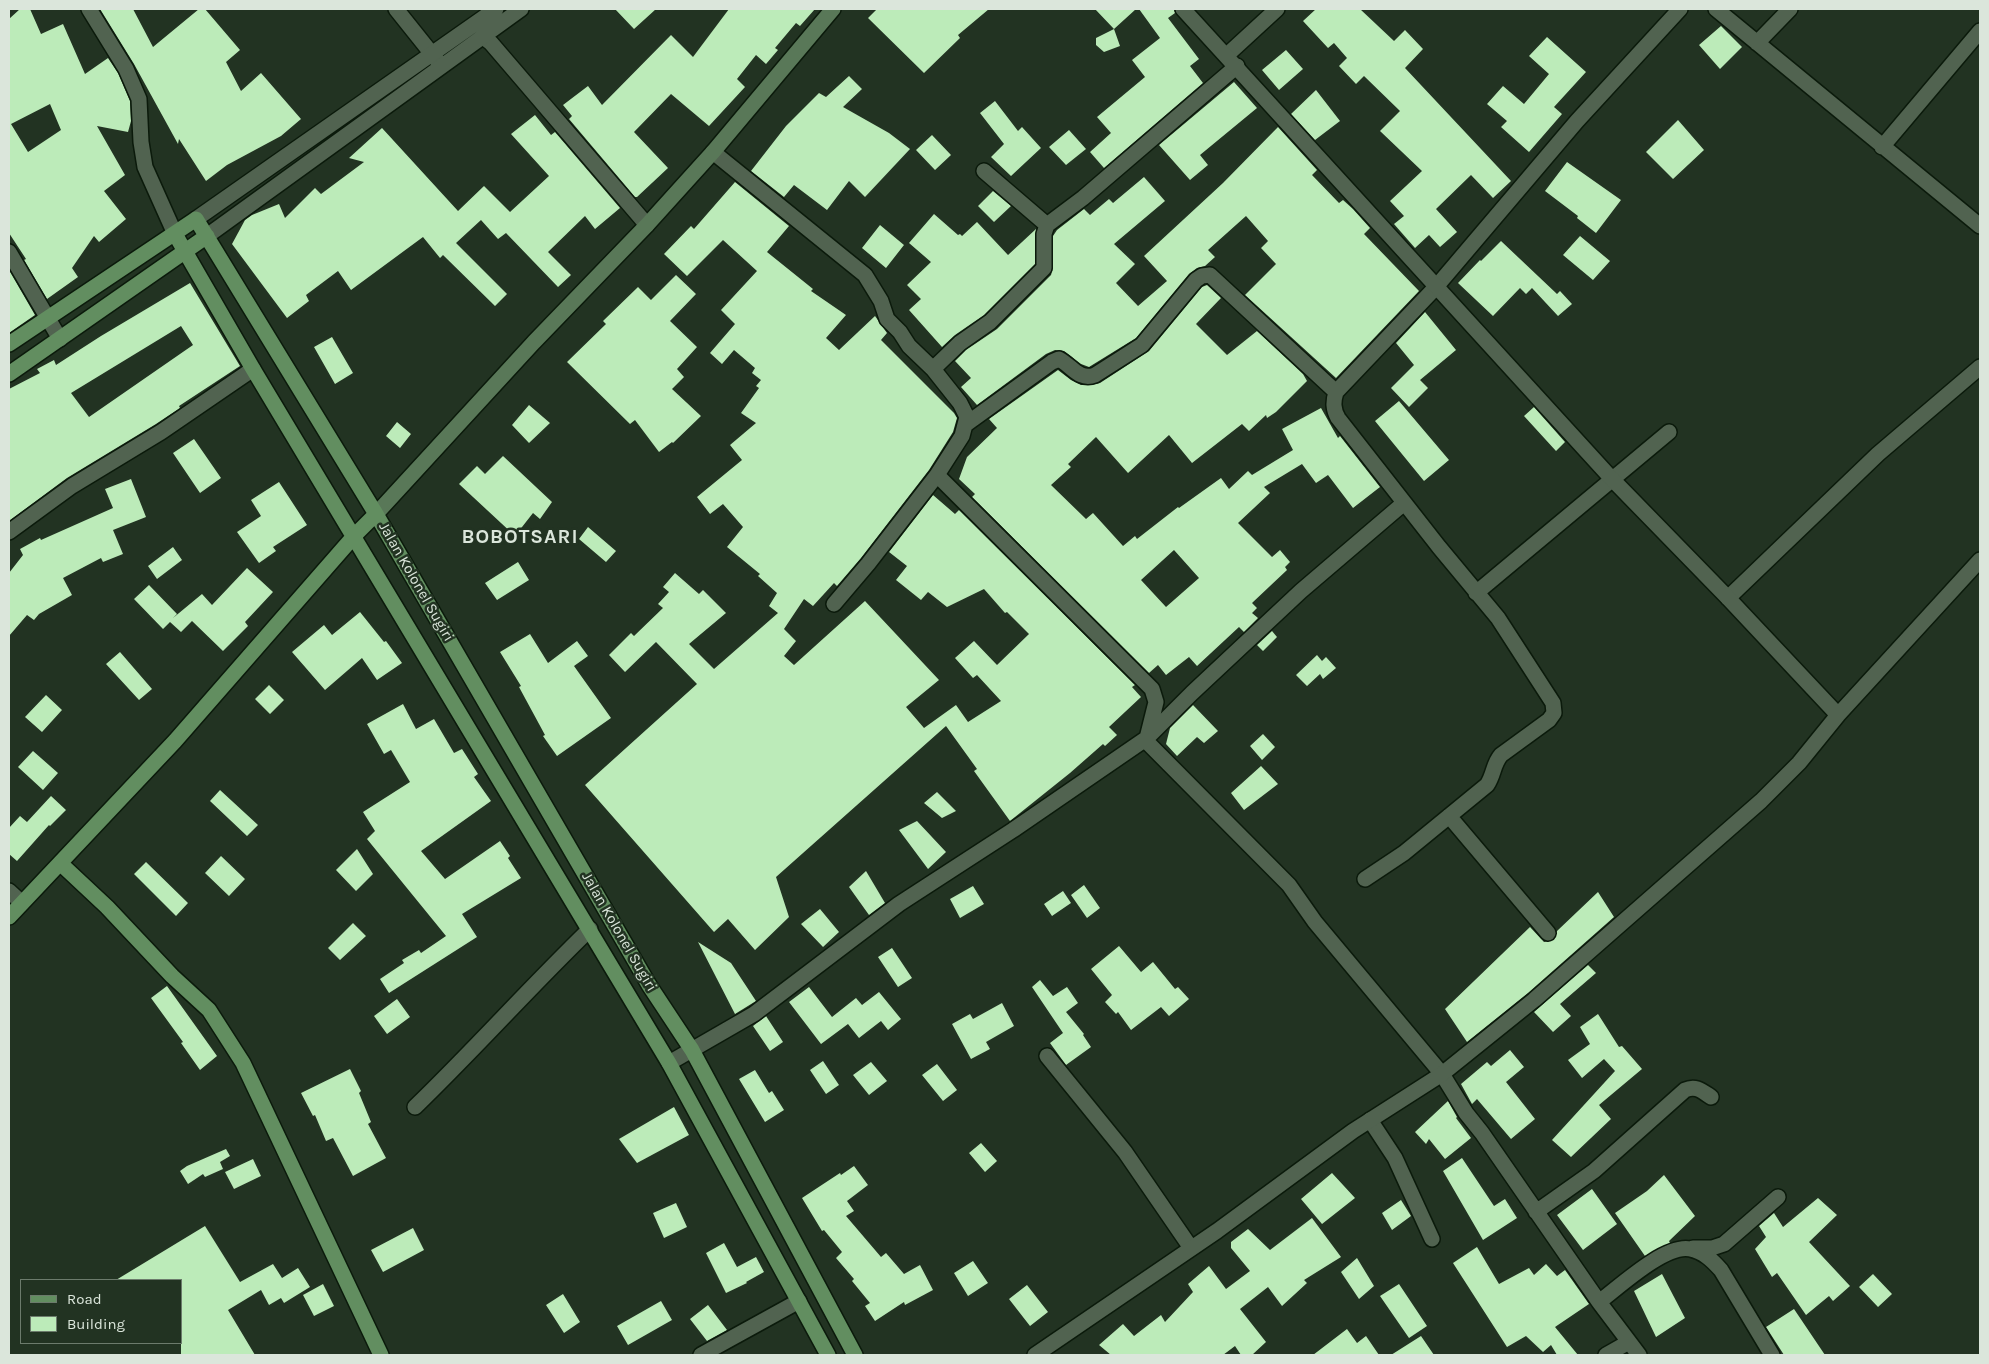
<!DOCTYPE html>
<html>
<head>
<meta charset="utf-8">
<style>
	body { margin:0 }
	#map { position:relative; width:1989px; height:1364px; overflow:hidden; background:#232; font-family:Karla,sans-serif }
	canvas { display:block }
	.frame { position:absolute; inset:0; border:10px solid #dbe6db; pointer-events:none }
	.legend { position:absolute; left:20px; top:1279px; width:162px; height:65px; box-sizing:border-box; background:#232; border:1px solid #6c7b6c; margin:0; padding:6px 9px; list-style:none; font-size:15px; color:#dbe6db }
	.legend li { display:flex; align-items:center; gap:10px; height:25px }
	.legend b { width:25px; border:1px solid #6c7b6c }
</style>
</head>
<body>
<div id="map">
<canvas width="1989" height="1364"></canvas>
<div class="frame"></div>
<ul class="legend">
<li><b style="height:6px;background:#628e60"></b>Road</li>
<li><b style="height:14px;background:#bcebb9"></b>Building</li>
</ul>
</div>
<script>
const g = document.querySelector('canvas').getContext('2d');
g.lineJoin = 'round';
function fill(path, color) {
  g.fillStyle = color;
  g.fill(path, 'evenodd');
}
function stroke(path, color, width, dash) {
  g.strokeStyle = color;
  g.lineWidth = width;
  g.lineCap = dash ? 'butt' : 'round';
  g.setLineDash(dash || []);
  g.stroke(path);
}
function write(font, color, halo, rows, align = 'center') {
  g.font = font + ' Karla,sans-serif';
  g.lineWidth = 5;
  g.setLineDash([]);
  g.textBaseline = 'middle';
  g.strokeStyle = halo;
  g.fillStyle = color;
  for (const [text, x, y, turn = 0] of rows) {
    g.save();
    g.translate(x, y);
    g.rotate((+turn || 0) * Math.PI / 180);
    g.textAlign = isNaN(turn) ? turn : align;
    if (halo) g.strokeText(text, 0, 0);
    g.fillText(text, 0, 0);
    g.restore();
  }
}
fill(new Path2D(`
	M20,9H30L41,34L63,24L85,74L108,58L118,73L130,101L131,121L128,132L97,126L125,175L104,191L126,219L99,242L94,236L72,268L78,277L47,299L24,260L26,259L9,233V19ZM50,104L61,130L28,152L11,124Z
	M100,9H133L153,47L199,9H205L240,50L226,62L241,91L261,73L301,119L281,136L227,165L206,181L179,139L178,144L134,64Z
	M615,9H656L634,29Z
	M729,9H815L800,26L796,23L775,48L778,50L766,64L756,55L737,79L745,87L709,126L671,94L634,132L668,168L637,197H635L569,119L572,116L563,105L588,86L602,105L671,35L693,57Z
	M877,9H989L958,35L960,38L924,73L868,18Z
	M1095,9H1136L1114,29Z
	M1139,9H1174L1175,13L1168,18L1199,59L1190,66L1203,83L1104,168L1090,152L1111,133L1097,117L1145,77L1132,60L1160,38Z
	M1316,9H1360L1394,41L1405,30L1423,49L1405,68L1511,181L1493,198L1471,175L1436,209L1457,232L1440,247L1429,235L1415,248L1394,224L1404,216L1390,201L1422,171L1380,131L1400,111L1364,76L1356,84L1339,66L1347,58L1334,43L1328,48L1303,21Z
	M1721,26L1742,47L1720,69L1699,45Z
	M1114,29L1120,46L1104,52L1096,45V38Z
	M1547,37L1586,72L1554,107L1562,114L1529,152L1501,127L1507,121L1487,104L1503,86L1524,104L1549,74L1529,56Z
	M1286,50L1303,69L1279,90L1262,70Z
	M849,76L862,89L843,107L889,133L910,149L865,197L849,181L827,210L794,185L784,197L751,171L786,126L819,93L826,97Z
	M1234,82L1257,108L1200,155L1208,165L1190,180L1159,145Z
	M1316,90L1340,121L1315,140L1291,114Z
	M995,101L1018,131L1022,127L1041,148L1011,176L991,157L1004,144L980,113Z
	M535,115L551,135L555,132L620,208L595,229L585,216L548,252L571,275L558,287L506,233L498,239L481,220L456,243L507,294L495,306L443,255L440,258L423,237L351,290L338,271L306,295L309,301L287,318L232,244L245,220L252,215L279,204L285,218L315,188L321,194L364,162L349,158L382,128L458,211L484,186L510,212L549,176L511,134Z
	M1678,120L1704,150L1673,179L1646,152Z
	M1278,127L1317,170L1312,175L1339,203L1343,200L1353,209L1370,228L1364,234L1419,291L1336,378L1245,295L1276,264L1261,248L1268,241L1246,216L1208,250L1215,257L1205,266L1197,268L1189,274L1136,338L1089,367L1081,364L1064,351L1055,350L1046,354L977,405L961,387L971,378L955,361L966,350L997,329L1051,275L1053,268V236L1057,230L1084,209L1090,215L1109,199L1113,203L1144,177L1165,201L1114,244L1135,264L1116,283L1138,306L1167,281L1144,256L1223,183Z
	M1069,130L1086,149L1066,165L1049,147Z
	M932,135L951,155L935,170L916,150Z
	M1567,162L1621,200L1596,233L1577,218L1578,216L1545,191Z
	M735,182L789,226L767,252L813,289L811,291L846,315L826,338L839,350L875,316L887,333L881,340L954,413L957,418L953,432L929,470L861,558L837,586L834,583L813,606L804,599L784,629L796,641L784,656L794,665L865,601L939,680L906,707L924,728L956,705L968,722L1001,701L977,675L973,678L955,658L974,641L997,665L1029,634L1007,612L1005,613L984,589L947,607L928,592L921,600L896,580L907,566L889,552L933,495L955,514L959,510L1135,685L1132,687L1141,697L1109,727L1117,735L1105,746L1103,744L1070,773L1010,821L974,771L977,769L946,726L776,877L789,917L755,950L728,919L714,932L585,785L697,684L656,642L625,672L609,655L631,633L634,636L663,608L658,604L669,592L663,587L675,573L699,594L703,590L726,613L689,644L714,669L778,613L769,606L777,593L758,576L760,574L727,547L743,527L723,504L710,514L697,497L742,460L730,445L756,423L741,413L759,388L756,386L761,380L752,373L755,368L734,350L722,364L710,353L735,324L721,310L757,271L723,240L687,276L664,254L691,226L694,229Z
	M993,191L1011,206L994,222L978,206Z
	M934,214L958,235L960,234L962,236L977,222L1008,255L1036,229L1035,264L984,315L955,335L942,347L909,310L921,299L907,285L931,262L909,243Z
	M880,225L904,245L886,268L862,248Z
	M1580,236L1610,261L1593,280L1563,255Z
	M1501,241L1557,294L1560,291L1572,304L1558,316L1532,288L1526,294L1520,288L1493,316L1458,283L1480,260L1481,261Z
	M9,270L35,315L9,333Z
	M676,275L696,294L670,321L697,347L677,369L684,377L672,389L701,416L673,443L672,442L659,452L635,420L630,424L567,362L606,324L603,321L638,287L651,300Z
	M190,283L240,366L179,406L180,408L156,424L67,478L9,521V389L40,373L37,369L54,360L56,365L101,336ZM181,326L193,345L89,417L71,393Z
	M1207,285L1221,298L1196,324L1227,355L1257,331L1303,374L1307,381L1276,412L1267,418L1266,415L1249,431L1242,424L1192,463L1169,435L1128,473L1096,437L1068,464L1071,467L1051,485L1086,519L1093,513L1123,546L1135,536L1137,539L1178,507L1179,508L1221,478L1229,489L1248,471L1252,475L1293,450L1282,429L1321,408L1338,438L1340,436L1380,487L1353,508L1328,475L1316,483L1302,464L1264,487L1270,493L1238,523L1272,557L1280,550L1290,562L1285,567L1287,570L1252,603L1257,608L1252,613L1258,618L1244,632L1239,627L1197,666L1189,657L1166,675L1158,665L1149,673L972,497L975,494L959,479L967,457L997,428L989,419L1058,370L1071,380L1081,385H1091L1100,383L1149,351L1202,287ZM1174,550L1199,578L1166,607L1141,580Z
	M1425,312L1456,350L1420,380L1428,388L1409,407L1391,388L1414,365L1396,343Z
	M332,337L353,373L335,384L314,347Z
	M1399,401L1449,460L1424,481L1375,421Z
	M529,405L550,423L529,443L512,425Z
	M1534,407L1565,442L1556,451L1524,416Z
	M397,422L411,434L400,448L386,436Z
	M194,439L221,478L200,493L173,453Z
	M503,456L552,502L540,519L533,513L515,536L459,484L477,466L485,474Z
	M131,479L146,517L113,530L123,554L103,562L101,558L63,578L72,595L39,614L34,620L27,615L9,636V573L23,555L20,549L40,538L41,540L113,508L105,489Z
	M279,482L307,525L273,547L276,551L259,563L237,532L261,516L251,500Z
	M588,527L616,551L606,562L579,539Z
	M173,547L182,560L157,579L148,566Z
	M518,562L529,580L497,600L485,583Z
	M247,568L273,592L245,622L248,626L223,651L192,621L181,632L170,622L163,629L134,599L149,585L177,614L173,618L202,594L212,605Z
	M360,612L384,642L386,641L402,663L377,680L362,658L325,690L292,652L324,625L332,635Z
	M1272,631L1277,637L1263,651L1257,645Z
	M530,634L548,663L577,641L588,656L574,666L611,718L557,756L543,736L545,735L519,687L521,686L500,652Z
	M120,652L152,689L139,700L106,664Z
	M1317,655L1322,661L1326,657L1336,668L1323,679L1320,674L1307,686L1296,675Z
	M269,685L284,700L270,714L255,699Z
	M46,695L62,710L42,732L25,717Z
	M403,704L416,729L434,719L454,753L462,749L478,774L474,777L491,801L421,851L445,879L500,841L510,856L508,858L521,878L462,914L477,937L389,993L380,979L404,963L402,960L419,950L421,953L446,936L367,839L375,831L363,812L410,782L391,750L384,754L367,724Z
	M1193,705L1218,731L1204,743L1197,737L1177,756L1166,744L1170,728Z
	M1263,734L1275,747L1262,760L1250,746Z
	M33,751L58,773L43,790L18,767Z
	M1261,766L1278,784L1244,810L1231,793Z
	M220,790L258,825L247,836L210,801Z
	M937,792L956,811L942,818L924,803Z
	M51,796L66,810L50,826L49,825L17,861L9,854V828L20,816L27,822Z
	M917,821L946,852L928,869L899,830Z
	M357,849L373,874L356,891L336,870Z
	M221,856L245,879L229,896L205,873Z
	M146,862L188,903L176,916L134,874Z
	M866,871L885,903L869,915L849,887Z
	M1084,885L1100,908L1087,918L1071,895Z
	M973,886L984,904L960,918L950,899Z
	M1063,891L1071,903L1052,916L1044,904Z
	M1598,892L1614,917L1528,993L1467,1042L1445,1009L1530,927L1544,942L1554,940L1557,931Z
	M820,909L839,932L823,947L801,924Z
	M353,923L366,936L340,960L328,948Z
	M698,942L731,963L756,1001L735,1014Z
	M1119,946L1141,972L1153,962L1175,989L1178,987L1189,999L1169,1016L1161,1007L1131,1030L1118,1012L1116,1014L1105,1002L1112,995L1091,969Z
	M892,948L912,978L898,987L878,957Z
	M1588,965L1596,973L1560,1004L1571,1016L1553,1032L1534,1012Z
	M1040,980L1053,996L1067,987L1078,1003L1066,1012L1084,1034L1083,1035L1091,1047L1066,1065L1050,1043L1063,1033L1032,987Z
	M167,986L217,1056L200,1070L181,1043L183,1042L151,998Z
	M809,987L832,1017L856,998L862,1005L879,992L901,1019L888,1030L881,1021L859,1038L848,1024L821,1044L789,1002Z
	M397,999L410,1017L387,1034L374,1016Z
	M1002,1003L1014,1026L986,1042L990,1049L971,1059L952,1024L970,1014L973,1019Z
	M1598,1014L1619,1047L1622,1046L1642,1069L1599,1105L1611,1119L1571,1157L1552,1140L1615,1071L1604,1059L1582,1078L1568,1060L1590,1044L1580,1027Z
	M766,1016L783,1042L770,1051L753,1026Z
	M1510,1050L1524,1067L1506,1082L1535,1119L1511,1139L1477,1099L1472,1104L1461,1084L1487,1062L1491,1066Z
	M823,1061L839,1085L826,1094L810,1070Z
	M871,1062L887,1081L869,1095L853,1075Z
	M937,1064L957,1090L943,1101L922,1075Z
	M350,1069L361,1091L359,1093L371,1122L368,1124L386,1158L353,1176L333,1138L326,1141L315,1115L313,1116L301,1093Z
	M755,1070L769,1093L772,1091L784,1110L765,1122L739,1079Z
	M1448,1101L1457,1117L1456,1118L1471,1138L1445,1159L1429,1139L1426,1144L1415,1132Z
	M674,1107L689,1135L637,1163L619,1139Z
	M981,1143L997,1161L985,1172L969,1153Z
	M226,1149L230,1156L220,1162L223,1169L205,1177L203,1174L188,1184L180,1171L187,1166Z
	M1462,1158L1494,1206L1505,1199L1517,1218L1483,1240L1443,1171Z
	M253,1159L261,1176L234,1189L225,1172Z
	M854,1166L868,1185L847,1201L854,1211L846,1216L881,1257L886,1253L904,1274L920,1265L933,1290L905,1305L904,1302L875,1321L865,1306L870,1303L852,1281L854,1279L836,1258L842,1252L824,1230L822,1231L802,1198L840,1173L841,1175Z
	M1332,1173L1355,1198L1322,1224L1301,1199Z
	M1664,1175L1695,1216L1669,1241L1670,1243L1645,1256L1615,1213L1647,1191Z
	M1592,1189L1617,1224L1583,1250L1557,1215Z
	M1818,1198L1837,1215L1809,1242L1850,1286L1833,1301L1829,1296L1806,1315L1777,1273L1772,1277L1755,1249L1766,1237L1759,1226L1774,1213L1783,1227Z
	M1401,1200L1411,1216L1392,1230L1382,1213Z
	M676,1203L687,1227L664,1238L653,1213Z
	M1312,1218L1341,1257L1304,1280L1307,1283L1282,1306L1268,1287L1240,1309L1266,1342L1252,1355H1241L1235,1346L1223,1355H1111L1099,1345L1123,1324L1134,1336L1161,1315L1165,1322L1193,1292L1188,1284L1209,1266L1226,1289L1250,1271L1231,1248V1242L1248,1229L1270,1250Z
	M205,1226L240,1282L273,1264L282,1278L298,1268L310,1287L284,1303L281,1298L269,1305L261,1290L228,1310L255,1355H181V1280H116Z
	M413,1228L424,1250L383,1272L371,1250Z
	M724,1243L737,1267L756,1257L764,1272L746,1282L747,1283L726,1293L706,1253Z
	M1477,1247L1499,1284L1529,1268L1534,1275L1546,1264L1557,1276L1565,1270L1589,1304L1555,1327L1578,1355H1557L1551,1345L1543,1352L1526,1336L1507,1347L1453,1263Z
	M1357,1258L1374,1286L1359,1299L1341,1272Z
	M973,1261L988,1283L968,1296L954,1273Z
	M1662,1274L1685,1318L1656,1337L1634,1291Z
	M1873,1274L1892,1294L1878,1307L1859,1287Z
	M323,1284L334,1306L314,1316L303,1295Z
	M1399,1284L1427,1326L1409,1338L1380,1296Z
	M1027,1285L1048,1312L1030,1326L1009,1299Z
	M563,1294L580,1322L564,1333L546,1305Z
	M661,1301L672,1320L628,1345L617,1326Z
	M708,1305L727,1330L707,1341L690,1319Z
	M1794,1309L1825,1355H1784L1766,1327Z
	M1347,1329L1357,1343L1366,1336L1379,1355H1313Z
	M1421,1336L1434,1355H1391Z`), '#bcebb9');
const minor = new Path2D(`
	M89,9L126,69L139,99L141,142L145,167L175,234
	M396,9L440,64
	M1716,9L1980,226
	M482,36L491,43L647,225
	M1757,43L1790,9
	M1227,55L1277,9
	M1882,147L1980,31
	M713,152L865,275L881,301L887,319L900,332L909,346L933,369L960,403L967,417L962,436L937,475L1152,689L1156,702L1147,738L1148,743L1289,885L1315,922L1442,1074L1466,1113L1482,1133L1599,1302L1639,1355
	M984,171L1047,225
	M933,369L960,343L990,322L1044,268V234L1047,225L1083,198L1237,66
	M965,425L1052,362L1059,359C1072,366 1079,381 1095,375L1142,345L1196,280L1202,276L1210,275L1336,392
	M9,532L72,486L161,432L253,369
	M1476,593L1669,432
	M1728,598L1878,454L1980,367
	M834,604L868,564L937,475
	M1449,816L1548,933
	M1365,879L1404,853L1487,785C1494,775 1493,764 1501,755L1549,720L1554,713L1553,703L1498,618L1439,547L1338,418C1333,409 1333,402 1336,392L1436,287L1577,121L1680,9
	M9,891L22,903
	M1047,1056L1125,1152L1191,1248
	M669,1063L754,1014L899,904L1013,830L1147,738L1192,693L1301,591L1404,503
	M415,1107C475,1049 530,987 590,929
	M1370,1120L1395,1158L1432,1239
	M1536,1212L1594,1171L1685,1090C1696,1085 1702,1091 1711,1097
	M1693,1248H1712L1724,1244L1778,1197
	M1599,1302C1619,1287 1665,1244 1690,1249C1704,1252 1712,1260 1721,1270L1772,1355
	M701,1355L799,1301
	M1606,1355L1629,1342`);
const tertiary = new Path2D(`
	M1183,9L1612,479L1728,598L1838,715
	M196,219L496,9
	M207,236L521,9
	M9,252L60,339
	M1035,1355L1217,1231L1353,1131L1442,1074L1534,1000L1761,801L1799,763L1838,715L1980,560`);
const secondary = new Path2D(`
	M376,514L534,342L647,225L713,152L833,9`);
const primary = new Path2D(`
	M175,234L253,369L669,1063L828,1355
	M9,344L196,219L376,514L649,985L692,1050L855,1355
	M9,374L207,236
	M60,863L107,907L172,976L209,1010L243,1063L381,1355
	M9,917L175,741L355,535L376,514`);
stroke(minor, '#0b1a0b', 18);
stroke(tertiary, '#0b1a0b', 18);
stroke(secondary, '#0b1a0b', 18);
stroke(primary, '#0b1a0b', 18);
stroke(minor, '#516350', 15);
stroke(tertiary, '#516350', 15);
stroke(secondary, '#597858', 15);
stroke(primary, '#628e60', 15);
write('15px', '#dbe6db', '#232', [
	["Jalan Kolonel Sugiri",416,582,60],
	["Jalan Kolonel Sugiri",619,932,60]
]);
g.letterSpacing = '1px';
write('bold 20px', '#dbe6db', '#232', [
	["BOBOTSARI",520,537]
]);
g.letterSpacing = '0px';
</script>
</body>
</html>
